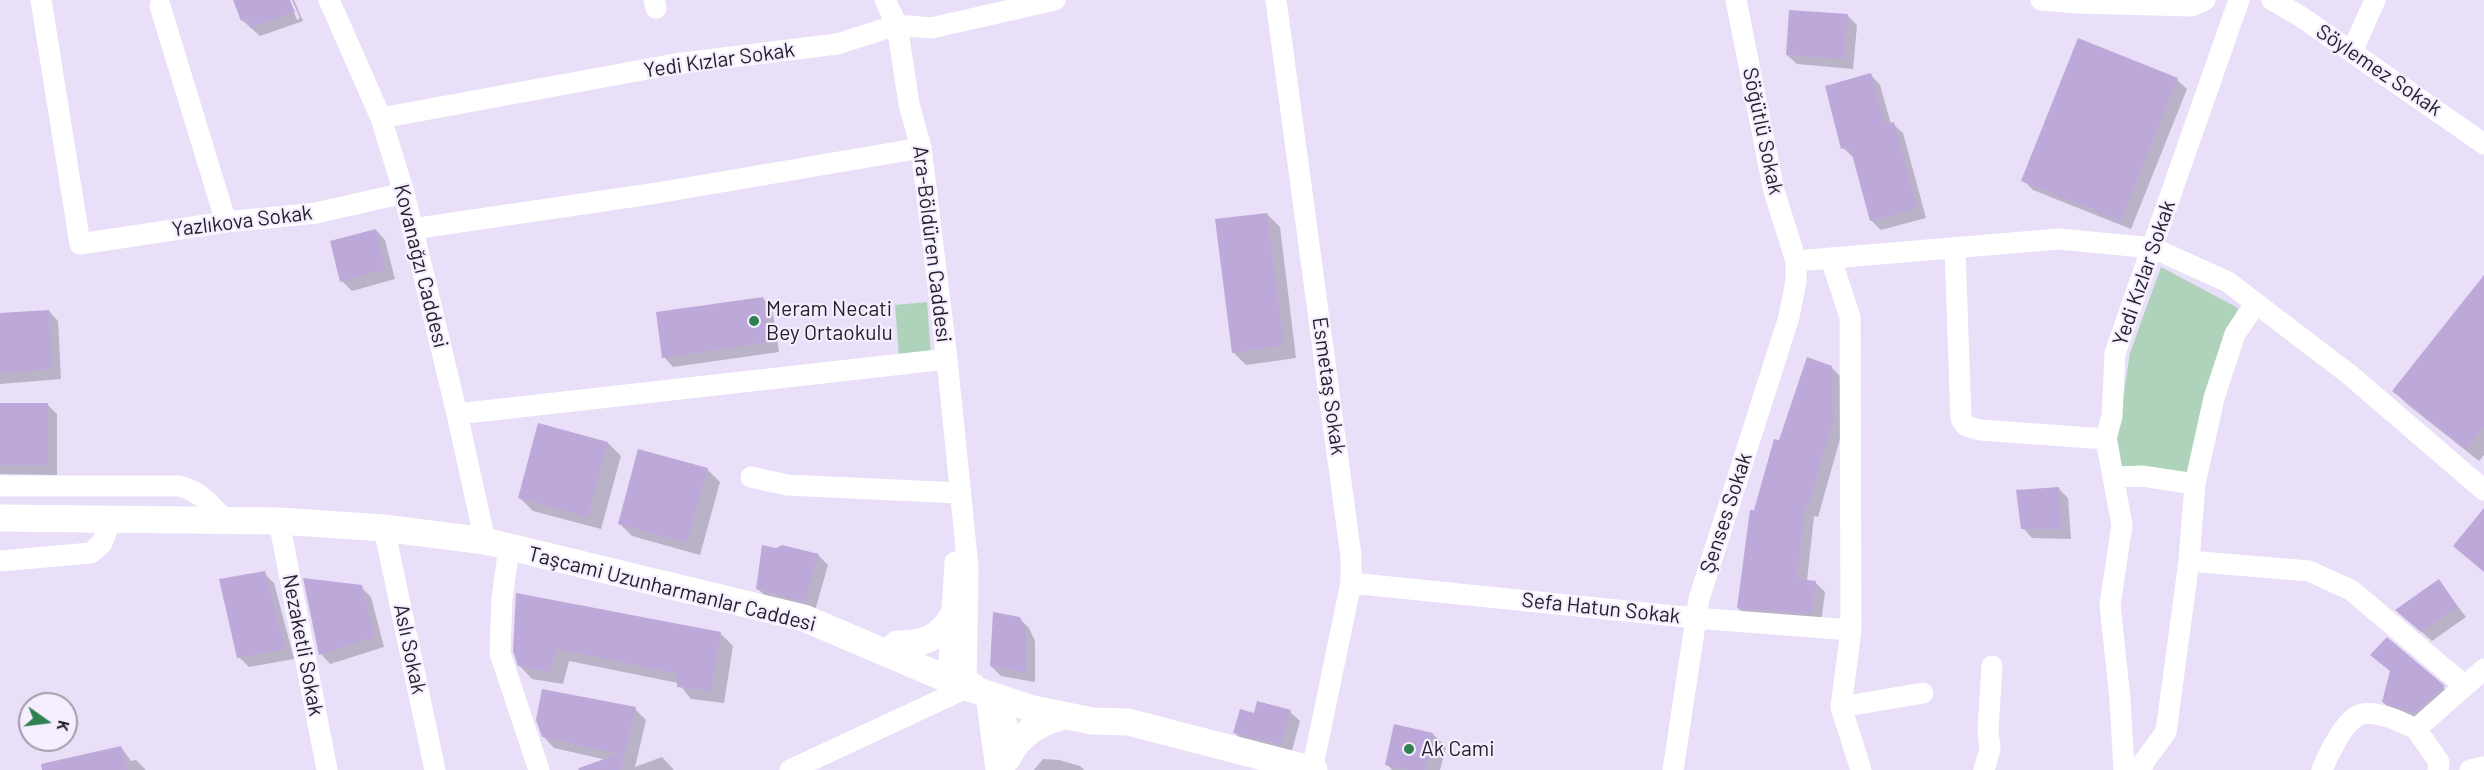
<!DOCTYPE html>
<html>
<head>
<meta charset="utf-8">
<style>
	body { margin:0 }
	#map { position:relative; width:2484px; height:770px; overflow:hidden; background:#e9dff9; font-family:Barlow,sans-serif }
	canvas { display:block }
	.north { position:absolute; left:18px; top:692px; width:60px; height:60px; box-sizing:border-box; background:#f4eefe; border:2px solid #a19caa; border-radius:50%; rotate:104deg; font-size:16px; font-weight:700; line-height:24px; text-align:center; color:#25212b }
	.north::after { content:''; display:block; margin:auto; width:21px; height:27px; background:#308152; clip-path:polygon(50% 0,100% 100%,50% 72%,0 100%) }
</style>
</head>
<body>
<div id="map">
<canvas width="2484" height="770"></canvas>
<div class="north">K</div>
</div>
<script>
const g = document.querySelector('canvas').getContext('2d');
g.lineJoin = 'round';
function fill(path, color) {
  g.fillStyle = color;
  g.fill(path, 'evenodd');
}
function stroke(path, color, width, dash) {
  g.strokeStyle = color;
  g.lineWidth = width;
  g.lineCap = dash ? 'butt' : 'round';
  g.setLineDash(dash || []);
  g.stroke(path);
}
function write(font, color, halo, rows, align = 'center') {
  g.font = font + ' Barlow,sans-serif';
  g.lineWidth = 4.5;
  g.setLineDash([]);
  g.textBaseline = 'middle';
  g.strokeStyle = halo;
  g.fillStyle = color;
  for (const [text, x, y, turn = 0] of rows) {
    g.save();
    g.translate(x, y);
    g.rotate((+turn || 0) * Math.PI / 180);
    g.textAlign = isNaN(turn) ? turn : align;
    if (halo) g.strokeText(text, 0, 0);
    g.fillText(text, 0, 0);
    g.restore();
  }
}
fill(new Path2D(`
	M2161,267L2238,308L2201,414L2191,477L2122,467L2117,437L2130,353Z
	M927,302L931,353L899,356L895,305Z`), '#afd3ba');
fill(new Path2D(`
	M234,0H289L297,20L300,18L292,0H294L303,21L260,36L242,20Z
	M1847,15L1857,25L1853,69L1797,64L1787,55Z
	M1871,75L1880,85L1891,124H1893L1903,133L1926,218L1881,230L1871,220L1854,158L1843,148Z
	M2177,80L2187,89L2131,229L2033,190L2023,180Z
	M1267,214L1280,227L1296,358L1246,365L1233,352Z
	M376,230L385,240L395,279L352,291L342,281Z
	M2484,287V455L2479,461L2407,404L2394,391Z
	M763,298L772,308L779,352L673,367L664,357Z
	M49,311L58,321L61,379L0,384V315Z
	M1831,367L1841,377L1842,432L1818,517L1814,516L1807,581L1815,582L1825,592L1821,623L1748,618L1738,608L1755,512L1779,442Z
	M0,404H47L57,414V475L0,474Z
	M608,443L621,456L601,529L533,511L520,498Z
	M707,469L720,482L700,555L632,536L619,523Z
	M2058,488L2068,498L2071,539L2032,538L2023,528Z
	M818,555L828,565L815,611L767,598L757,588Z
	M264,573L274,583L294,659L249,667L239,657Z
	M2438,581L2466,617L2432,641L2397,610Z
	M361,587L371,597L384,647L330,664L321,654Z
	M1019,618L1029,628L1035,641V682L1001,676L991,666Z
	M720,633L733,646L724,703L691,699L678,683L569,661L563,684L532,679L519,665L514,651Z
	M2387,639L2454,697L2421,721L2393,712L2383,702L2391,672L2372,655Z
	M635,709L646,720L635,767L662,757L674,770H577L607,760L554,748L543,736Z
	M1290,712L1300,721L1291,754L1244,742L1234,732L1255,715Z
	M1433,734L1446,747L1440,770H1392L1387,764Z
	M121,747L131,761L136,760L146,770H69Z
	M1043,759L1059,760L1080,766L1084,770H1034Z`), '#0003');
fill(new Path2D(`
	M233,0H290L295,12L250,28L249,19L241,21Z
	M1789,10L1848,14L1844,59L1786,55Z
	M2078,38L2178,78L2121,221L2021,181Z
	M1871,73L1885,124L1894,122L1917,208L1870,221L1850,147L1841,149L1825,86Z
	M1267,213L1284,345L1232,353L1215,219Z
	M376,229L386,269L340,282L330,241Z
	M2484,275V426L2466,449L2392,391Z
	M763,297L770,342L662,358L656,312Z
	M49,310L52,369L0,373V313Z
	M1807,357L1832,366L1833,421L1808,508L1805,507L1797,579L1816,581L1812,614L1737,608L1750,510H1754L1774,439L1779,440Z
	M0,403H48V465H0Z
	M538,423L608,442L588,517L518,498Z
	M638,449L708,468L687,543L618,524Z
	M2059,487L2062,530L2021,529L2016,490Z
	M2484,508V572L2453,546Z
	M762,545L776,548L782,545L819,554L805,602L756,589Z
	M265,571L286,649L237,658L219,579Z
	M303,578L362,585L375,637L319,655Z
	M2439,579L2458,607L2421,632L2395,610Z
	M516,593L721,632L711,691L677,687V674L557,649L550,672L518,666L513,651Z
	M993,612L1020,617L1026,630V673L990,666Z
	M2387,637L2445,686L2416,712H2410L2382,702L2390,671L2370,655Z
	M542,689L636,707L621,770H579V768L618,754L542,737L536,720Z
	M1257,701L1291,710L1281,745L1233,733L1240,709L1254,713Z
	M1394,724L1433,733L1425,770H1408L1385,765Z
	M121,746L128,770H42L41,764Z`), '#bda9d9');
stroke(new Path2D(`
	M41,0L80,244L226,222L316,213L404,193
	M329,0L381,118L404,193L457,414L485,541
	M654,0L656,8
	M885,0L897,25L909,104L921,148L947,359L968,567L966,687
	M1276,0L1351,556V583L1312,770
	M2041,0L2078,3L2191,6L2205,0
	M2272,0L2300,16L2484,144
	M160,6L226,222
	M2352,52L2375,0
	M381,118L675,64L837,44L897,25L931,28L1055,0
	M412,229L657,193L921,148
	M1955,248L1961,419L1966,426L1980,430L2106,439
	M1831,259L1850,317L1851,630L1841,707L1861,770
	M1796,261L2059,239L2153,248L2228,282L2350,375L2484,490
	M457,414L947,359
	M751,477L787,485L959,493
	M2115,477L2142,476L2195,484
	M0,486H179C200,491 210,504 225,520
	M279,521L327,770
	M384,528L435,770
	M509,547L502,599L500,653L539,770
	M0,561L91,553L102,543L111,519
	M2189,561L2309,571L2351,590L2465,686
	M1351,583L1695,618L1851,630
	M948,680L955,562
	M986,695L996,770
	M1003,700L1008,734L1007,760
	M1841,707L1923,693
	M790,770L975,684
	M1673,770L1699,599L1789,317L1796,281V261L1774,191L1736,0
	M1984,770L1990,749L1988,731L1992,666
	M2124,770L2120,699L2110,605L2122,525L2106,439L2112,416L2115,353L2239,0
	M2142,770L2143,763L2166,732L2189,561L2195,484L2214,398L2235,334L2256,303
	M2322,770C2328,755 2345,718 2362,714C2380,711 2401,722 2416,729
	M2438,770L2439,762L2416,729L2484,669
	M2470,770L2484,767`), '#fff', 21);
stroke(new Path2D(`
	M0,518L279,521L384,528L485,541L804,618L966,687L1033,709L1092,721L1128,722L1314,770
	M897,644C922,644 939,639 952,617
	M1007,759C1019,734 1038,723 1064,716`), '#fff', 27);
for (const [x, y, r, color] of [
	[754,321,6,"#308152"],
	[1409,749,6,"#308152"]
]) {
  const dot = new Path2D();
  dot.arc(x, y, r, 0, 2 * Math.PI);
  g.fillStyle = color;
  g.fill(dot);
  stroke(dot, '#f4eefe', 2);
}
write('21px', '#25212b', '#f4eefe', [
	["Yedi Kızlar Sokak",719,60,-8],
	["Söylemez Sokak",2379,70,34],
	["Söğütlü Sokak",1763,131,78],
	["Yazlıkova Sokak",242,221,-7],
	["Ara-Böldüren Caddesi",932,244,83],
	["Kovanağzı Caddesi",421,266,76],
	["Yedi Kızlar Sokak",2144,273,-71],
	["Esmetaş Sokak",1329,386,82],
	["Şenses Sokak",1726,513,-72],
	["Taşcami Uzunharmanlar Caddesi",672,589,14],
	["Sefa Hatun Sokak",1601,608,6],
	["Nezaketli Sokak",303,645,79],
	["Aslı Sokak",410,649,78]
]);
write('21px', '#25212b', '#f4eefe', [
	["Meram Necati",766,309],
	["Bey Ortaokulu",766,333],
	["Ak Cami",1421,749]
], 'left');
</script>
</body>
</html>
